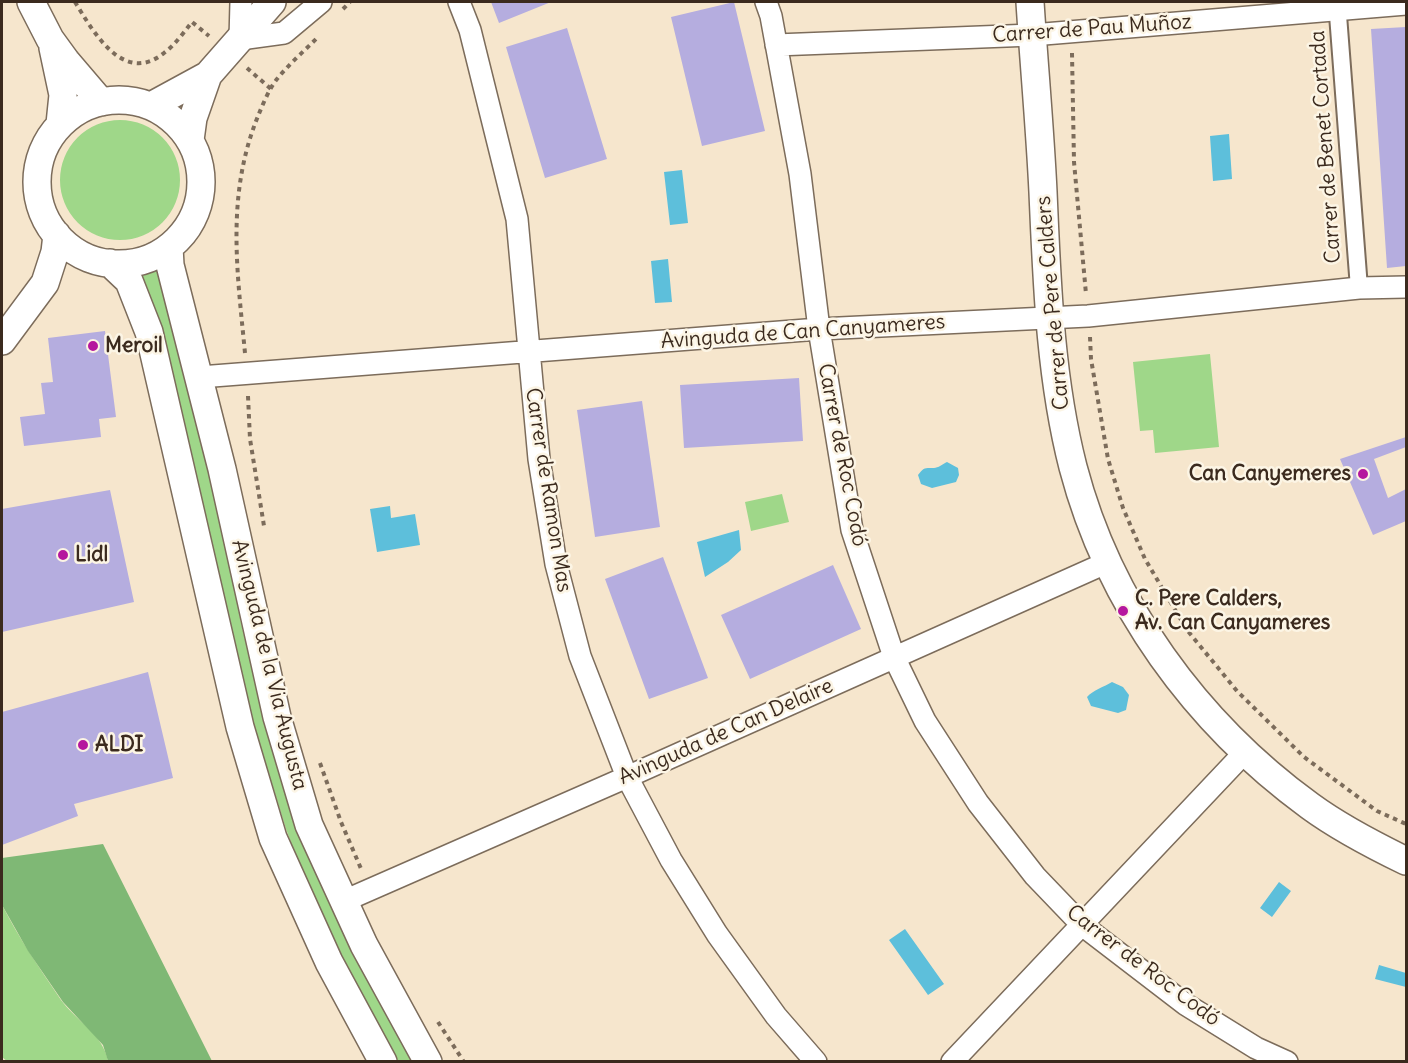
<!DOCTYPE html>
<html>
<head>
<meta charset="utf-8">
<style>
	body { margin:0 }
	#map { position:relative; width:1408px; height:1063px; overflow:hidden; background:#f6e6cd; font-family:Delius,sans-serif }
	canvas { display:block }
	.frame { position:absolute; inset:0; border:3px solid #3b2a1e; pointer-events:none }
</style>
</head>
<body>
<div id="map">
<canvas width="1408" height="1063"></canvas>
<div class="frame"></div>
</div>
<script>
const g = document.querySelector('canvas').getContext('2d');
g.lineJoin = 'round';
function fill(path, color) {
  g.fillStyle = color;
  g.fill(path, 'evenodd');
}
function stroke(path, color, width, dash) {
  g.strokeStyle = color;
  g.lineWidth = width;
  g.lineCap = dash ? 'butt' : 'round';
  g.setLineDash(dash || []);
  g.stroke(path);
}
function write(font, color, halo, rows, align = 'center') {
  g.font = font + ' Delius,sans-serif';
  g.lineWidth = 5;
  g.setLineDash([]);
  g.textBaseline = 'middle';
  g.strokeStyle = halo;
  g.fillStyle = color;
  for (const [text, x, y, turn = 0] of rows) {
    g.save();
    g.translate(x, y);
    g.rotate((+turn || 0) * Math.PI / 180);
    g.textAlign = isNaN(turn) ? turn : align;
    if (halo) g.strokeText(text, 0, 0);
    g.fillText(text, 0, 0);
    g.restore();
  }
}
fill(new Path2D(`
	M60 180a60 60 0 1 1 120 0a60 60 0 1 1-120 0Z
	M159,270L202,423L241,623L263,712L418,1061H397L389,1049L345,967L305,880L286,829L254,726L165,343L141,276Z
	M1210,354L1219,447L1155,453L1153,430L1140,431L1133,362Z
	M782,494L789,522L751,531L745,502Z
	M2,905C19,938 40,969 61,1000C76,1021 103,1034 108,1061L8,1062L2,1057Z`), '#9fd789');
fill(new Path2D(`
	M103,844L212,1061H108L103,1045L63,1002L28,951L2,905V858Z`), '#7fb875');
fill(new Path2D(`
	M1229,134L1232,179L1213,181L1210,136Z
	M682,170L688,223L670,225L664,172Z
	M668,259L672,302L655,303L651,261Z
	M947,462L958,468L959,475L956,482L932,488L921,484L918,475C924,467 925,468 934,468C938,468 943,464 947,462Z
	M390,506L391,518L415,514L420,545L377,552L370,509Z
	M739,530L741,550L728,562L705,577L697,542Z
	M1112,682L1123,687L1129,695L1126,710L1118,713L1091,706L1087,697C1093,690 1104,687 1112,682Z
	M1279,882L1291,891L1272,917L1260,908Z
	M905,929L944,984L928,995L889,940Z
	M1379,965L1406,973V987L1375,979Z`), '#5dbfdb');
fill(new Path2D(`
	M491,2H551L499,23Z
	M734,2L765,131L702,146L671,17Z
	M1406,27V266L1387,268L1371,29Z
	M567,28L607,159L545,178L506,47Z
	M105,331L116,417L99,419L101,437L24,446L20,417L45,414L41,383L53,382L48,338Z
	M799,378L803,441L684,448L680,385Z
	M642,401L660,527L595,537L577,410Z
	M1406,437V447L1374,459L1388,498L1406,489V521L1373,535L1340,459Z
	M110,490L134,602L2,632V509Z
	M663,557L708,678L649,699L605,579Z
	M833,565L861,629L750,679L721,615Z
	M148,672L173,778L74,804L78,816L2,845V712Z`), '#b5addf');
const pedestrian = new Path2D(`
	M1337,2L1359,288`);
const minor = new Path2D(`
	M241,2L240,39L284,33L321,2
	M459,2L470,30L517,219L539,459L556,564L580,656L627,777L671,860L717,934L776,1016L816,1062
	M766,2L771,16L800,174L819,329L852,530L894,657L925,721L978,803L1035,876L1082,925L1185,1004L1256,1048L1287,1062
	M776,45L1032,35L1406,4
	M200,377L819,329L1088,316L1359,288L1406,287
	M344,901L627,777L1108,562
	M952,1062L1245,752`);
const tertiary = new Path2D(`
	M31,2L50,39L66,61L101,102
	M1030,2C1034,65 1040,129 1043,192C1047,284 1050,377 1073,467C1109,604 1196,723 1310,806C1340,828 1373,845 1406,861
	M53,48L63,95L60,124
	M37 182a82 82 0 1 1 164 0a82 82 0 1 1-164 0Z
	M151,106L208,75
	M190,140L193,118L208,75L272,2
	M169,247L170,265L222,469L277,717L309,825L364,945L428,1062
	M110,263L129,281L149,332L240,727L273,838L329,962L383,1062
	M2,341L45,283L55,252L57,235`);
stroke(pedestrian, '#7c6c5b', 20);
stroke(minor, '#7c6c5b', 24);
stroke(tertiary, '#7c6c5b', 30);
stroke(new Path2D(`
	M75,2C93,31 123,86 164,53C175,45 184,32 192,22L209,36
	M343,9L350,2
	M1072,53L1074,162L1086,294
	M247,68L271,89
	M1090,337L1091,359L1108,459L1123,508L1145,559L1187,630L1237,691L1304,757L1377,811L1406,824
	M245,353C237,270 226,195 258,116C263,104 269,89 277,79C288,65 303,52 316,39
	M248,396L250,439L264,526
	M320,763L341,822L362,871
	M438,1022L464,1062`), '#7c6c5b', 4, [4.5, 4.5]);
stroke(pedestrian, '#fff', 16);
stroke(minor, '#fff', 21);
stroke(tertiary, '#fff', 27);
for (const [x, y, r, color] of [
	[93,346,6,"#b5179e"],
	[1363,474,6,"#b5179e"],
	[63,555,6,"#b5179e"],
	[1123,611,6,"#b5179e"],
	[83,745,6,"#b5179e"]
]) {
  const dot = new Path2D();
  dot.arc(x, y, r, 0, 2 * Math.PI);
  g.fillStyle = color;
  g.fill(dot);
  stroke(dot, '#fcf5e5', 2);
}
write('21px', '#3b2a1e', '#fcf5e5', [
	["Carrer de Pau Muñoz",1092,29,-4],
	["Carrer de Benet Cortada",1326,147,-94],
	["Carrer de Pere Calders",1053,303,-95],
	["Avinguda de Can Canyameres",803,332,-4],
	["Carrer de Roc Codó",842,455,79],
	["Carrer de Ramon Mas",548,490,81],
	["Avinguda de la Via Augusta",269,665,76],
	["Avinguda de Can Delaire",726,732,-24],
	["Carrer de Roc Codó",1143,966,37]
]);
write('bold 21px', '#3b2a1e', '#fcf5e5', [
	["Meroil",105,346],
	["Can Canyemeres",1351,474,"right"],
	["Lidl",75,555],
	["C. Pere Calders,",1135,599],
	["Av. Can Canyameres",1135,623],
	["ALDI",95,745]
], 'left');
</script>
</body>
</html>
